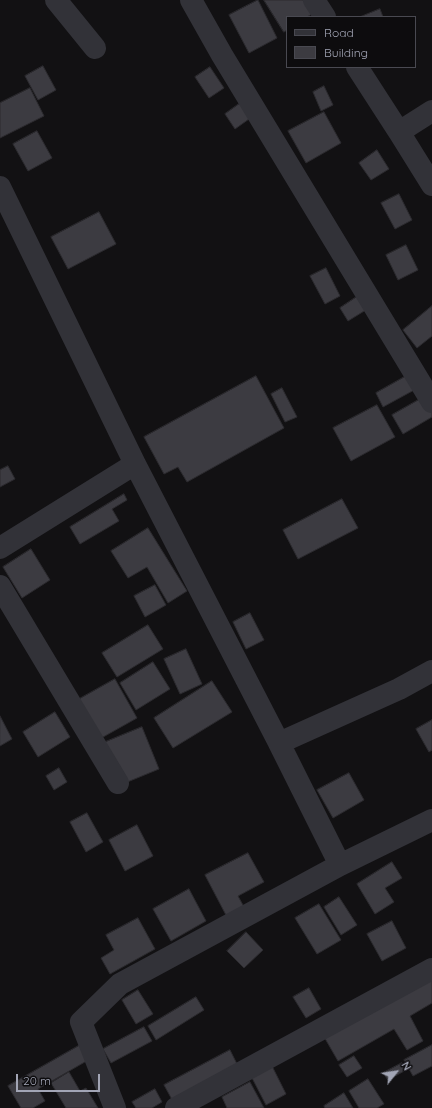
<!DOCTYPE html>
<html>
<head>
<meta charset="utf-8">
<style>
	body { margin:0 }
	#map { position:relative; width:432px; height:1108px; overflow:hidden; background:#121113; font-family:Quicksand,sans-serif }
	canvas { display:block }
	.legend { position:absolute; left:286px; top:16px; width:130px; height:52px; box-sizing:border-box; background:#0d0c0e; border:1px solid #494951; margin:0; padding:5px 7px; list-style:none; font-size:12px; color:#a2a5b5 }
	.legend li { display:flex; align-items:center; gap:8px; height:20px }
	.legend b { width:20px; border:1px solid #494951 }
	.north { position:absolute; left:376px; top:1052px; width:40px; height:40px; -webkit-text-stroke:3px #0d0c0e; paint-order:stroke; rotate:60deg; font-size:11px; font-weight:700; line-height:16px; text-align:center; color:#a2a5b5 }
	.north::after { content:''; display:block; margin:auto; width:14px; height:18px; background:#a2a5b5; clip-path:polygon(50% 0,100% 100%,50% 72%,0 100%) }
	.scale { position:absolute; left:16px; top:1074px; width:84px; height:18px; box-sizing:border-box; border:2px solid #a2a5b5; border-top:0; padding-left:5px; font-size:12px; line-height:14px; white-space:nowrap; color:#a2a5b5; -webkit-text-stroke:3px #0d0c0e; paint-order:stroke }
</style>
</head>
<body>
<div id="map">
<canvas width="432" height="1108"></canvas>
<ul class="legend">
<li><b style="height:5px;background:#323238"></b>Road</li>
<li><b style="height:11px;background:#3c3b41"></b>Building</li>
</ul>
<div class="north">N</div>
<div class="scale">20 m</div>
</div>
<script>
const g = document.querySelector('canvas').getContext('2d');
g.lineJoin = 'round';
function fill(path, color) {
  g.fillStyle = color;
  g.fill(path, 'evenodd');
}
function stroke(path, color, width, dash) {
  g.strokeStyle = color;
  g.lineWidth = width;
  g.lineCap = dash ? 'butt' : 'round';
  g.setLineDash(dash || []);
  g.stroke(path);
}
const building = new Path2D(`
	M258,0L277,38L249,53L229,15Z
	M264,0H303L312,14L307,17H287V30L284,32Z
	M380,9L383,17H360Z
	M43,66L56,90L38,100L25,76Z
	M210,67L224,88L209,98L195,77Z
	M324,86L333,105L321,111L313,92Z
	M30,88L44,116L0,138V103Z
	M246,99L256,114L235,129L225,114Z
	M324,112L341,143L306,163L288,131Z
	M37,131L52,158L28,171L13,144Z
	M377,150L389,169L371,180L359,163Z
	M399,194L412,220L395,229L381,203Z
	M99,212L116,244L68,269L51,237Z
	M406,245L418,270L398,280L386,255Z
	M326,268L340,296L325,304L310,276Z
	M361,294L369,308L348,321L340,308Z
	M432,306V336L417,348L403,330Z
	M408,375L416,389L383,407L376,393Z
	M256,376L284,428L187,482L178,467L164,474L144,437Z
	M282,388L297,417L285,422L271,394Z
	M422,398L432,413V417L403,434L392,415Z
	M377,405L395,437L351,461L333,428Z
	M8,466L15,479L0,487V470Z
	M124,494L127,500L112,509L119,521L80,544L70,527Z
	M342,499L358,528L298,559L283,530Z
	M148,528L187,591L168,603L147,567L128,578L111,551Z
	M31,549L50,580L22,598L3,567Z
	M155,585L166,605L145,617L134,596Z
	M250,613L264,640L246,649L233,622Z
	M148,625L163,649L117,677L102,653Z
	M186,649L202,684L180,694L164,659Z
	M153,662L170,689L136,710L120,683Z
	M115,679L137,718L96,741L74,702Z
	M212,681L232,712L173,748L154,718Z
	M55,712L70,737L38,757L23,732Z
	M0,716L12,739L0,746Z
	M432,720V750L429,752L416,729Z
	M142,727L159,769L120,785L103,743Z
	M59,768L67,782L54,790L46,776Z
	M349,773L364,800L333,818L317,790Z
	M87,813L103,842L86,852L70,822Z
	M137,825L153,856L125,871L109,840Z
	M248,853L264,882L238,896L244,907L227,917L205,875Z
	M392,862L402,878L385,888L394,902L375,914L357,884Z
	M189,889L206,921L171,941L153,909Z
	M339,897L357,925L341,935L324,907Z
	M319,904L341,940L317,954L295,918Z
	M138,918L155,949L110,974L101,958L114,950L106,935Z
	M392,921L406,948L382,961L367,934Z
	M246,932L263,950L244,968L227,951Z
	M432,973V1003L410,1016L423,1041L407,1050L394,1029L338,1061L323,1035Z
	M309,988L321,1009L306,1018L293,997Z
	M138,990L153,1014L136,1024L122,1000Z
	M196,997L204,1010L156,1040L148,1026Z
	M144,1027L152,1041L111,1063L103,1049Z
	M82,1044L90,1059L38,1089L45,1101L33,1108H21L8,1086Z
	M432,1045V1066L413,1076L404,1060Z
	M230,1050L240,1070L175,1105L164,1085Z
	M354,1056L362,1068L347,1077L339,1065Z
	M402,1063L406,1070L388,1080L383,1073Z
	M272,1066L286,1094L266,1105L251,1076Z
	M69,1072L80,1091L86,1088L98,1108H66L51,1083Z
	M368,1079L384,1104L377,1108H359L349,1091Z
	M250,1082L264,1108H227L222,1097Z
	M155,1089L162,1102L152,1108H136L132,1102Z
	M344,1093L353,1108H325L324,1106Z`);
fill(building, '#3c3b41');
stroke(building, '#2c2b2f', 1);
stroke(new Path2D(`
	M56,0L95,48
	M191,0L222,55L432,402
	M314,0L325,17
	M357,67L399,132
	M432,111L399,132L432,185
	M0,187L135,464L279,743L399,689L432,671
	M0,548L135,464
	M0,586L118,783
	M279,743L340,865L432,820
	M115,1108L81,1022L120,984L340,865
	M176,1108L432,969`), '#323238', 22);
</script>
</body>
</html>
